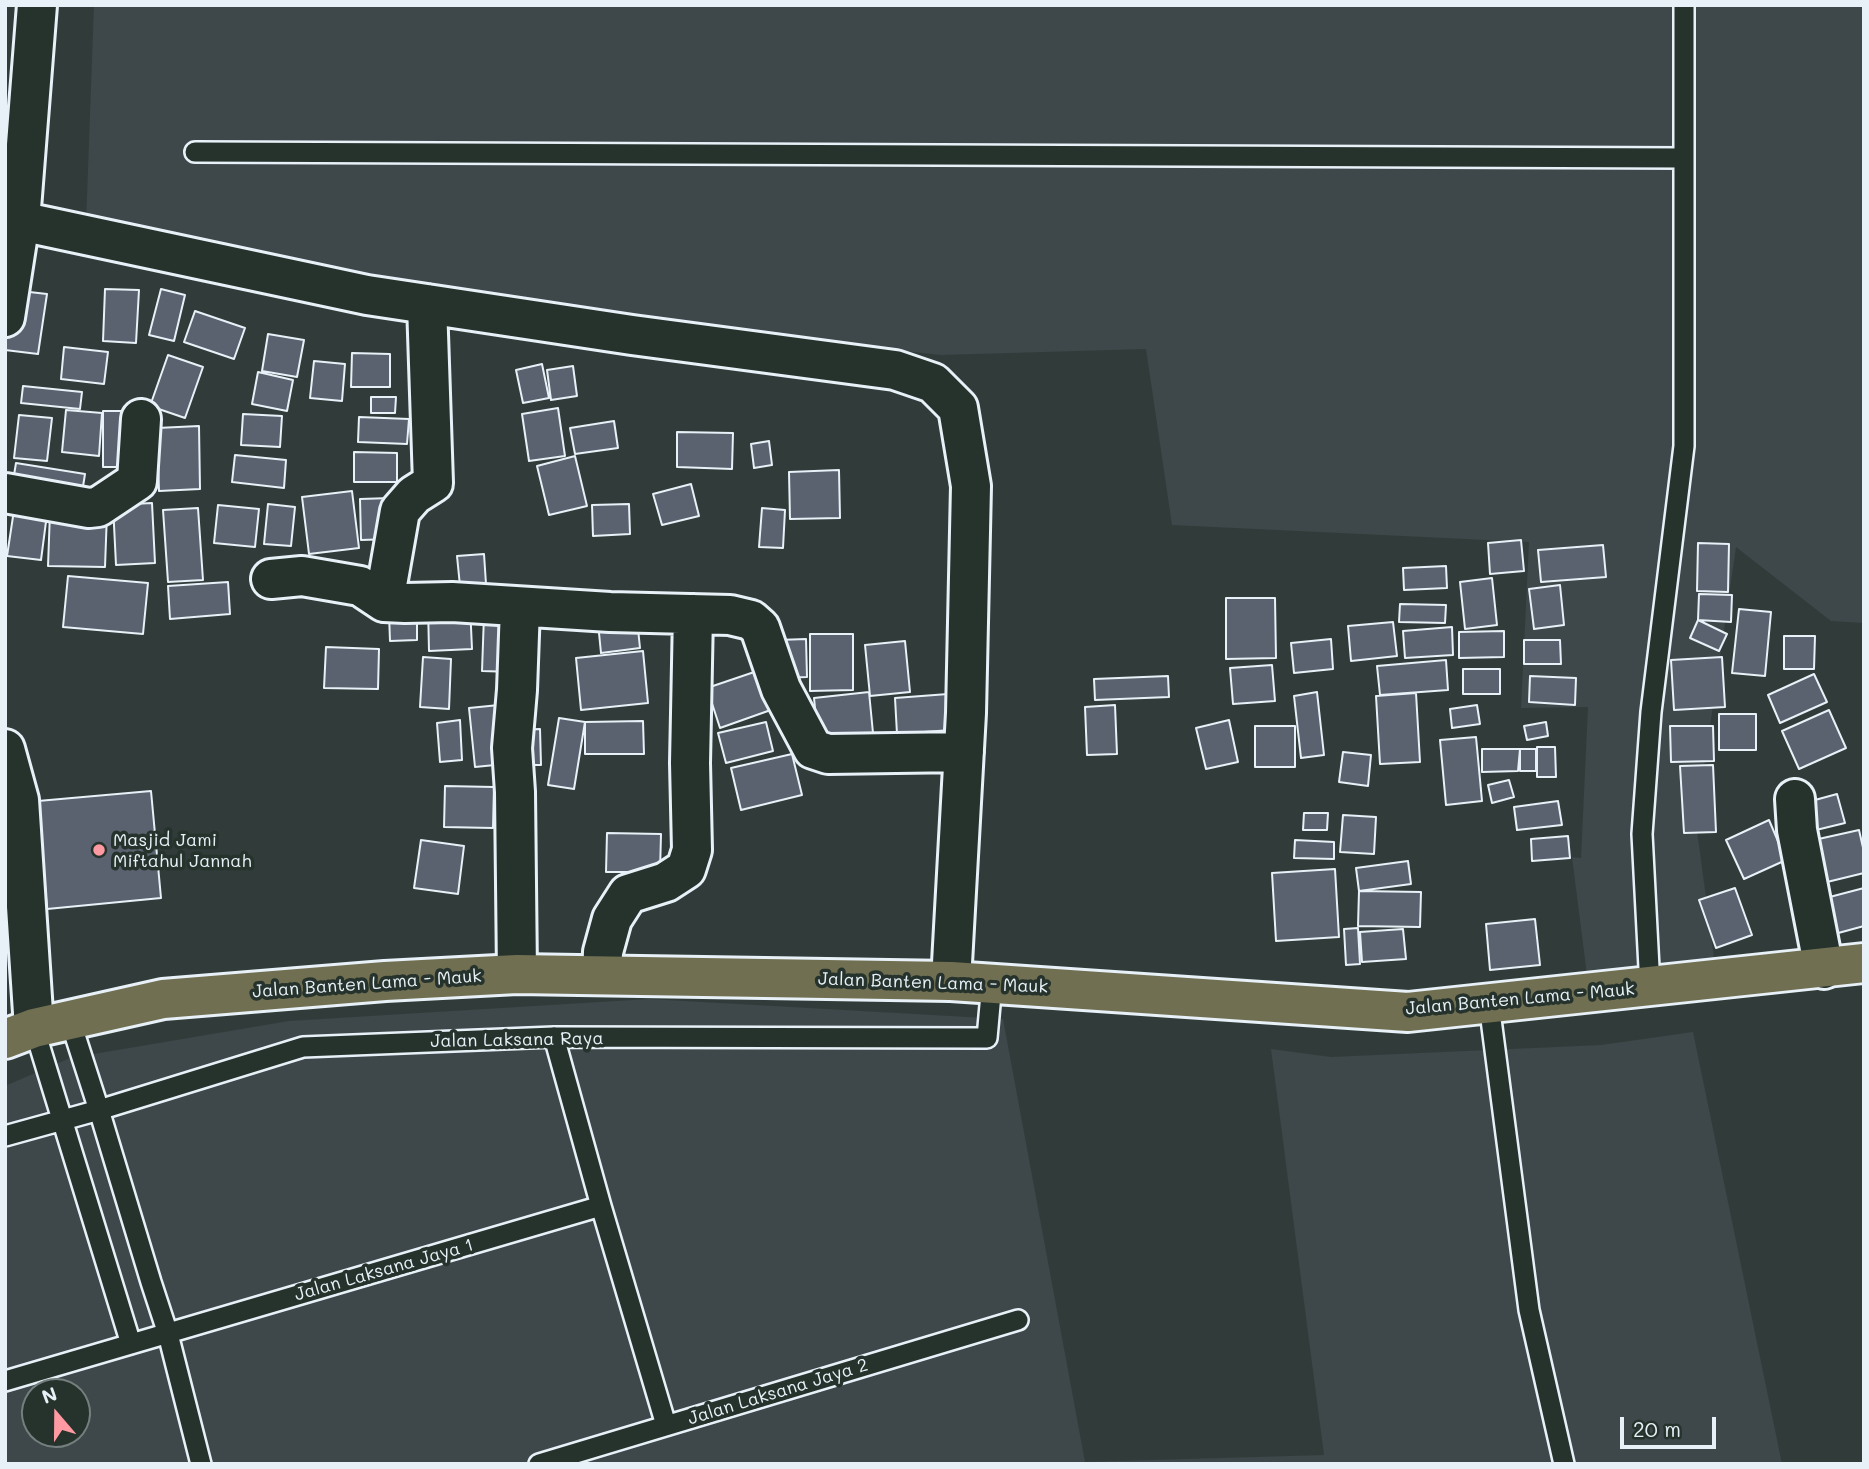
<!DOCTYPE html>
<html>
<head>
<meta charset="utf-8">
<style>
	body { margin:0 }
	#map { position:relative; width:1869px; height:1469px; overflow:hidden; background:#313c3a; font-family:Mali,sans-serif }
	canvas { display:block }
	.frame { position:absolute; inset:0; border:7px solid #e8f1f8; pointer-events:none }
	.north { position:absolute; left:21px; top:1378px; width:70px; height:70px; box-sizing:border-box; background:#26332d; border:2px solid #747f7e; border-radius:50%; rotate:340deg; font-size:19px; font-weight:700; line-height:28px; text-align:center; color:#e8f1f8 }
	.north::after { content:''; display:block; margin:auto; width:24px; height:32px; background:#ff9aa2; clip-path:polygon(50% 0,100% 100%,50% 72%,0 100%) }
	.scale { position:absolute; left:1620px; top:1417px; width:96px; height:32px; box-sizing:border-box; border:4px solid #e8f1f8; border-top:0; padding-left:9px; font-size:21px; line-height:24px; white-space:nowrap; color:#e8f1f8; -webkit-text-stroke:5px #26332d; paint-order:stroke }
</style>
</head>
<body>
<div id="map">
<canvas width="1869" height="1469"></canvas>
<div class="frame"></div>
<div class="north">N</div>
<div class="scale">20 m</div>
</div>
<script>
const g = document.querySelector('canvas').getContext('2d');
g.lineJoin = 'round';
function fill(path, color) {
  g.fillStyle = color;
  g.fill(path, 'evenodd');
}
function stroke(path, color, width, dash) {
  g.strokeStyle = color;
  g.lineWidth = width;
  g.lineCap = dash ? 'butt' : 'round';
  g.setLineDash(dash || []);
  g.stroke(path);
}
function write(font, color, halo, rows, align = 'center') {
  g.font = font + ' Mali,sans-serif';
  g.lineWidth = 7;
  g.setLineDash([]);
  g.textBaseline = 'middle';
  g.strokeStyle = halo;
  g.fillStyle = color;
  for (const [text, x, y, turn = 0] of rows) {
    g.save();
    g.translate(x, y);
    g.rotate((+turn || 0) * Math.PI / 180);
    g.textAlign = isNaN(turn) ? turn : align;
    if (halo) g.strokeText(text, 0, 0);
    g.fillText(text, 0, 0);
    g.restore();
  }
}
fill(new Path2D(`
	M94,5H1864V623L1831,621L1736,547L1696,823L1715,965L1588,983L1572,857L1581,858L1588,707L1521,708L1529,542L1172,525L1146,349L941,355L686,327L86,225Z
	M649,999L1003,1019L1085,1462L1324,1455L1271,1049L1331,1057L1601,1045L1693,1032L1782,1464H5V1086L70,1058L289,1021ZM35,1392H77V1434H35Z`), '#3e474a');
const building = new Path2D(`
	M105,289L139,290L136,343L103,341Z
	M161,289L185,295L174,341L149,335Z
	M12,290L47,294L38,354L5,350V337Z
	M195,311L245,328L234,359L184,342Z
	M268,334L304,340L297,377L262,371Z
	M64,347L108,352L104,384L61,379Z
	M352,353L390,354V387H351Z
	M168,355L203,367L185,418L150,406Z
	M314,361L345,364L342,401L310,398Z
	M542,364L549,398L523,403L516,370Z
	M573,366L577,396L551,400L547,370Z
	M258,372L293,380L287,411L252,404Z
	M23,386L82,392L80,409L21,403Z
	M371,397H396L395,413H371Z
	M558,408L565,456L529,461L522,414Z
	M66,410L102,413L99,456L62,452Z
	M103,411H135L134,467H103Z
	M243,414L282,416L280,447L241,445Z
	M19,415L52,418L47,461L14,458Z
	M359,417L409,419L407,444L358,442Z
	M614,421L618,448L575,454L570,428Z
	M199,426L200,489L159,491L157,428Z
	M677,432L733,433L732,469L677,467Z
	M769,441L772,465L754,468L751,444Z
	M354,452L397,453V482H354Z
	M235,455L286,460L284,488L232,482Z
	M575,456L587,506L549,515L537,466Z
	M16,463L85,474L81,499L12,487Z
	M839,470L840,518L790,519L789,472Z
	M691,484L699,516L662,525L653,494Z
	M352,491L359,548L309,554L302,497Z
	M391,498L392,539L361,540L360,499Z
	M152,503L155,563L116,565L113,505Z
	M268,504L295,507L291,546L264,544Z
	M629,504L630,534L593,536L592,505Z
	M218,505L259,509L255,547L214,543Z
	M198,508L203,580L168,582L163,510Z
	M762,508L785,510L783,548L759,547Z
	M14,510L47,514L41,560L7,556Z
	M50,512L107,513L105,567L48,566Z
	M1521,540L1524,571L1490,574L1488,543Z
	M1698,543L1729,544L1728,592L1697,591Z
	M1603,545L1606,577L1541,582L1538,550Z
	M484,554L486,584L460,586L457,556Z
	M1446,566L1447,588L1404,590L1403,568Z
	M68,576L148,583L143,634L63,627Z
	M1492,578L1497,625L1465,629L1460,582Z
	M228,582L230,614L170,619L168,586Z
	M1560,585L1564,625L1534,629L1529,589Z
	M1699,594L1732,595L1731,622L1698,620Z
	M1226,598H1275L1276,658L1226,659Z
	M1400,604L1446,605L1445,623L1399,622Z
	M470,605L472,649L429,651L428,607Z
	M1739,609L1771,612L1765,676L1732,673Z
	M389,614H417V640L390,641Z
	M484,615L515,616L513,672L482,671Z
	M637,619L640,648L601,653L598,623Z
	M1698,620L1727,634L1719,651L1690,638Z
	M1393,622L1397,656L1351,661L1348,626Z
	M1452,627L1453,655L1405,658L1403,631Z
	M1504,631V657L1459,658V632Z
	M810,634H853V690L810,691Z
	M1784,636H1815L1814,669H1784Z
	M806,639L807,677L778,678V640Z
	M1331,639L1333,669L1294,673L1291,643Z
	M1524,640H1560L1561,664H1524Z
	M905,641L910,692L870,696L865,645Z
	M326,647L379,649L378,689L324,688Z
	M643,651L648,703L581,710L576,658Z
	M423,657L451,659L449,709L420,707Z
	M1722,657L1725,707L1674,710L1671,660Z
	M1446,660L1448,690L1380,695L1377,666Z
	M1272,665L1275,701L1233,704L1230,668Z
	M769,667L782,706L720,728L707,688Z
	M1463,669H1500V694H1463Z
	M1814,674L1827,702L1780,723L1768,695Z
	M1168,676L1169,697L1095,700L1094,679Z
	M1530,676L1576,678L1575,705L1529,702Z
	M869,692L873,733L818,738L814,698Z
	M1317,692L1324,755L1301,758L1294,696Z
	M1416,693L1420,762L1380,764L1376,696Z
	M948,694L951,730L897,734L895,698Z
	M499,705L505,764L475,767L469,708Z
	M1115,705L1117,754L1087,755L1085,707Z
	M1477,705L1480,724L1452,728L1450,709Z
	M1829,710L1846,748L1799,769L1782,731Z
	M1719,714H1756V750H1719Z
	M559,718L585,722L574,789L548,785Z
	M460,720L462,760L440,762L437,723Z
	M1229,720L1238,762L1206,769L1196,728Z
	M643,721L644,754H585V722Z
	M766,722L773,751L726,763L718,733Z
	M1546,722L1548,736L1527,740L1524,726Z
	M1255,726H1295V767H1255Z
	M1670,726H1713L1714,761L1671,762Z
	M540,729L541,765H517L516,730Z
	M1476,737L1482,801L1446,805L1440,740Z
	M1537,747H1555L1556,777H1537Z
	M1482,749H1520L1518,771L1482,772Z
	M1520,749H1536V771H1520Z
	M1343,752L1371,755L1368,786L1339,782Z
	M792,754L802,795L741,810L731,768Z
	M1713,765L1716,832L1684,833L1680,766Z
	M1509,780L1514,797L1492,803L1488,785Z
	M445,786L494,787L493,828L444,827Z
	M151,791L161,898L47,909L38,801Z
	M1837,794L1845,823L1812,831L1804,803Z
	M1558,801L1562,825L1517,830L1514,807Z
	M1304,813H1328L1327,830H1303Z
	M1343,815L1376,817L1374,854L1340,852Z
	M1769,820L1786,860L1744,879L1726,840Z
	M1859,830L1864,852V873L1823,883L1814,840Z
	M607,833L661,834L660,872H606Z
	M1568,836L1570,858L1532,861L1531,839Z
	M421,840L464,846L458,894L414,888Z
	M1295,840L1334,842V859L1294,858Z
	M1408,861L1411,884L1359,891L1356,868Z
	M1335,869L1339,937L1276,941L1272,873Z
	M1735,888L1752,935L1716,948L1699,900Z
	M1864,888V926L1831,935L1822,899Z
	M1359,891L1421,892L1420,927L1358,926Z
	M1535,919L1540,965L1490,970L1486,924Z
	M1358,928L1360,964L1346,965L1344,929Z
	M1403,929L1406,959L1362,962L1360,932Z`);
fill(building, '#5b626f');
stroke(building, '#e8f1f8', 2);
const service = new Path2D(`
	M195,152L1684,158
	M1650,987L1642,834L1651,712L1684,446V5
	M1489,1004L1529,1310L1564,1464
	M70,1020L99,1110L151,1282L168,1334L201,1464
	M34,1028L131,1344
	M554,1037L601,1206L666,1425
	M5,1136L99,1110L303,1047L554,1037L987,1038L992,983
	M5,1381L601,1206
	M539,1464L1018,1320`);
const minor = new Path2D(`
	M20,221L367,295L632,335L895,370L933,383L958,408L971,486L966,713L951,981
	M5,317L20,221L37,5
	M5,493L89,508L98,507L137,481L141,419
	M271,579L302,576L360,586L384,602L405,603L452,602L610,612L730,615L751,620L760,628L781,689L813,749L828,754L964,752
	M384,602L400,511L414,495L433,483L427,304
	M5,749L19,800L34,1028
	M1795,799L1797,830L1824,969
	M517,974L515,792L512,748L517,690L520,607
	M602,975L603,952L612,919L628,894L666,882L686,869L692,850L690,763L693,614`);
const primary = new Path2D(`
	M5,1039L34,1028L163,999L385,981L517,974L951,981L1408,1012L1864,963`);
stroke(service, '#e8f1f8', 24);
stroke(minor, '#e8f1f8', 44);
stroke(primary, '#e8f1f8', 44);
stroke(service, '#26332d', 19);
stroke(minor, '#26332d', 38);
stroke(primary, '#716f52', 38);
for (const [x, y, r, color] of [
	[99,850,7,"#ff9aa2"]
]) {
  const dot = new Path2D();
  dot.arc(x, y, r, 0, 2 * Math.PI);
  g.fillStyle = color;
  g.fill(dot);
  stroke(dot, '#26332d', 2.5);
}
write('18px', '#e8f1f8', '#26332d', [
	["Masjid Jami",113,840],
	["Miftahul Jannah",113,861]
], 'left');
write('18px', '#e8f1f8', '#26332d', [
	["Jalan Banten Lama - Mauk",933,983,2],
	["Jalan Banten Lama - Mauk",367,984,-4],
	["Jalan Banten Lama - Mauk",1520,999,-5],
	["Jalan Laksana Raya",517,1040,-1],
	["Jalan Laksana Jaya 1",384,1270,-16],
	["Jalan Laksana Jaya 2",778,1392,-17]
]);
</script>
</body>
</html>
